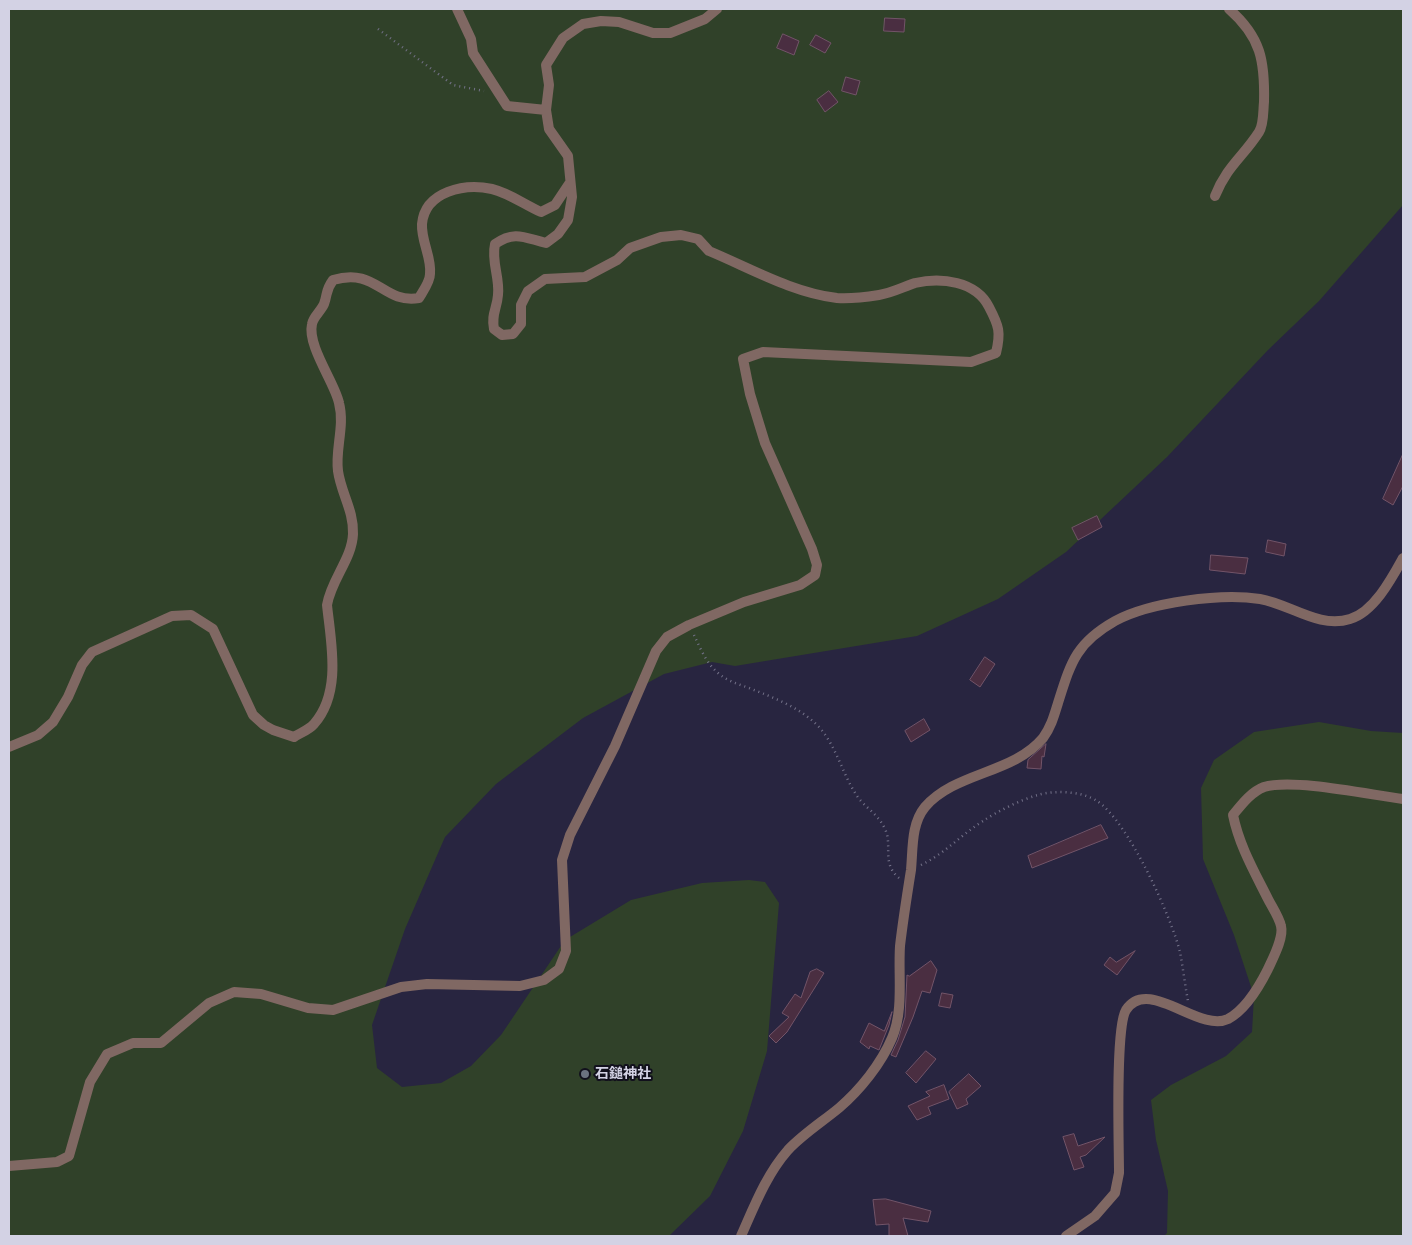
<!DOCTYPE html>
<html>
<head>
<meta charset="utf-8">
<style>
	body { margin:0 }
	#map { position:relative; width:1412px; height:1245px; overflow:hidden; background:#282540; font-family:Bitter,serif }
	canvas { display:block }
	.frame { position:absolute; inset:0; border:10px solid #d3d2e4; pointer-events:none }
</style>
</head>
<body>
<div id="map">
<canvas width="1412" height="1245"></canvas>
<div class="frame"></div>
</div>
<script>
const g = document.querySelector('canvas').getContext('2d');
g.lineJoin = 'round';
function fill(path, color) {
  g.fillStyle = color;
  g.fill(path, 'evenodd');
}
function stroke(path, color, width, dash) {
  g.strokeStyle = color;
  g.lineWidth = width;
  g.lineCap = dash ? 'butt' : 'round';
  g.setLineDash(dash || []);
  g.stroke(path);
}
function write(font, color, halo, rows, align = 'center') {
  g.font = font + ' Bitter,"Noto Sans JP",serif';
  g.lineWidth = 4;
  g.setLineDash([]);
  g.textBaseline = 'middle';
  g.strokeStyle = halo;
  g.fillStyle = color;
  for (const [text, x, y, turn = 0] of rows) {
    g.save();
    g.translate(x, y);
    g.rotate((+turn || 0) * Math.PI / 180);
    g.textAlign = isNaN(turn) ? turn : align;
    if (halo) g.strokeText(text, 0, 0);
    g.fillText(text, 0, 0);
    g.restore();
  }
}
fill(new Path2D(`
	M9,9H1403V205L1319,301L1268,350L1167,457L1066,552L998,599L917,636L735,666L712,662L664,674L583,718L496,784L445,837L405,929L372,1025L377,1068L402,1087L441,1083L471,1066L501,1035L565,940L631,900L702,883L749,880L765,882L779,903L767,1051L743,1131L710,1196L669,1236H9Z
	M1319,722L1371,731L1403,733V1236H1164L1167,1233L1168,1191L1156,1140L1151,1100L1171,1085L1226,1056L1252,1032L1254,996L1234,935L1203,859L1201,788L1214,760L1254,732Z`), '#304129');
const building = new Path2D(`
	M885,18L905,19L904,32L884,31Z
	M783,34L799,41L794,55L777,48Z
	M816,35L831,43L825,53L810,45Z
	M846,77L860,81L856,95L842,91Z
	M829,91L838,102L825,112L817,100Z
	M1403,454V486L1393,505L1383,499Z
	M1097,516L1102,527L1078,540L1072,528Z
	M1268,540L1286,544L1284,556L1266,552Z
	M1211,555L1248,558L1245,574L1210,570Z
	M985,657L995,664L980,687L970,680Z
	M924,719L930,730L911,742L905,731Z
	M1046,744L1044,757L1042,756L1041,769L1027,768L1028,760Z
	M1101,825L1108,838L1032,868L1028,856Z
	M1135,951L1117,975L1104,965L1110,957L1116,962Z
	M931,961L937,970L930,993L922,991L913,1017L896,1057L891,1055L898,1040L905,1017L907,975L909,976Z
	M817,969L824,973L787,1032L776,1043L769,1036L789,1017L782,1013L795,994L801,998L810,972Z
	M942,993L953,995L950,1008L939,1006Z
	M892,1012L889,1025L879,1050L870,1046L869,1049L860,1042L869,1023L884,1031Z
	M926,1051L936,1059L916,1083L906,1073Z
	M969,1074L981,1086L966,1099L968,1104L957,1109L949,1092Z
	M944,1085L949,1099L928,1107L931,1114L917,1120L908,1106L930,1096L926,1092Z
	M1074,1134L1078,1146L1105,1137L1086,1155L1080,1157L1084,1167L1074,1170L1063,1137Z
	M886,1199L931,1211L928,1222L903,1218L908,1236H889V1224L876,1225L873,1200Z`);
fill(building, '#4a2e41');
stroke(building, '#725468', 1);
stroke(new Path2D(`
	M378,29L453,85L484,91
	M694,635C700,648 707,664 718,673C727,681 738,684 749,688C774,698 800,707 819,727C838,748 843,778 860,800C869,810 879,816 885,829C893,846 881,863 899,878
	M921,865C944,854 961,835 983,821C998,811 1020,800 1038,795C1054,790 1082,791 1097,801C1128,821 1171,916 1180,952C1183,968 1185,985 1188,1001`), '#747289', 2.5, [1, 4]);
stroke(new Path2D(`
	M457,9L471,39L473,53L507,106L546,110
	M1215,196C1227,166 1243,157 1259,132C1264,124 1263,111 1264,102C1265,61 1261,37 1229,9
	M9,747L38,735L53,722L68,697L82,665L92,652L172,616L191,615L213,629L253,715L264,725L273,730L294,737C300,733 309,730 314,724C342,692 331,643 327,605C331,580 352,559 353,534C354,511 341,493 338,471C335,449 345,426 339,403C335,383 307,346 312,324C313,317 321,311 324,304C328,293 325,291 333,280C377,267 382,304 419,298C423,291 430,282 430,274C432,258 421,241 422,224C425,191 465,183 492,189C509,193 525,205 541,212L555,205L569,184
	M9,1166L57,1162L69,1156L90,1082L107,1054L133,1043H161L209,1003L234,992L261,994L308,1008L333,1010L401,987L427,984L520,986L544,980L559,969L566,951L562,860L570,835L615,746L656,651L667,637L689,625L744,602L800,585L815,575L817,565L812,549L765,443L750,394L743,359L763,352L971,362L996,353C1001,332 999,326 989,307C976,281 941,277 915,283C903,287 892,293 879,295C866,297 851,299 837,298C793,293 750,268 709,251L698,239L681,235L661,237L630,248L617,260L585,277L545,279L528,291L521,305V324L513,334L502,335L494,329C491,314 497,309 498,295C500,277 491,262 495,244C515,230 525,238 546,243L558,234L568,220L572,197L568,156L549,129L546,110L549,85L546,65L563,38L583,24L601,21L619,22L653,33H670L705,19L717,9
	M741,1236C754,1207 766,1175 788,1150C803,1134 822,1122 839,1108C860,1090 881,1064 892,1038C904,1010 898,976 900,946C903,920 907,895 911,870C913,849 911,824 925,807C955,772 1013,774 1043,738C1051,727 1054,716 1058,703C1071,662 1076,643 1115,621C1150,602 1221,593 1260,599C1290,604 1319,629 1350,619C1374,612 1392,578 1403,558
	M1066,1236L1095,1216L1115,1193L1119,1173C1119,1145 1115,1028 1126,1010C1148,976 1199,1033 1228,1019C1245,1010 1260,985 1268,969C1273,958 1284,938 1281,926C1279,917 1272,907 1268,899C1254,871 1239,845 1233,815C1242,804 1251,792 1264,787C1293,778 1371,795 1403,799`), '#806863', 10);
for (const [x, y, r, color] of [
	[585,1074,5,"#6b7280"]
]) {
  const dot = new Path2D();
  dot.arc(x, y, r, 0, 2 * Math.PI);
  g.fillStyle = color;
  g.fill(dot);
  stroke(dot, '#11101c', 2);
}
write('bold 14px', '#d3d2e4', '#11101c', [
	["石鎚神社",595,1074]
], 'left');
</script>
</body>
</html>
